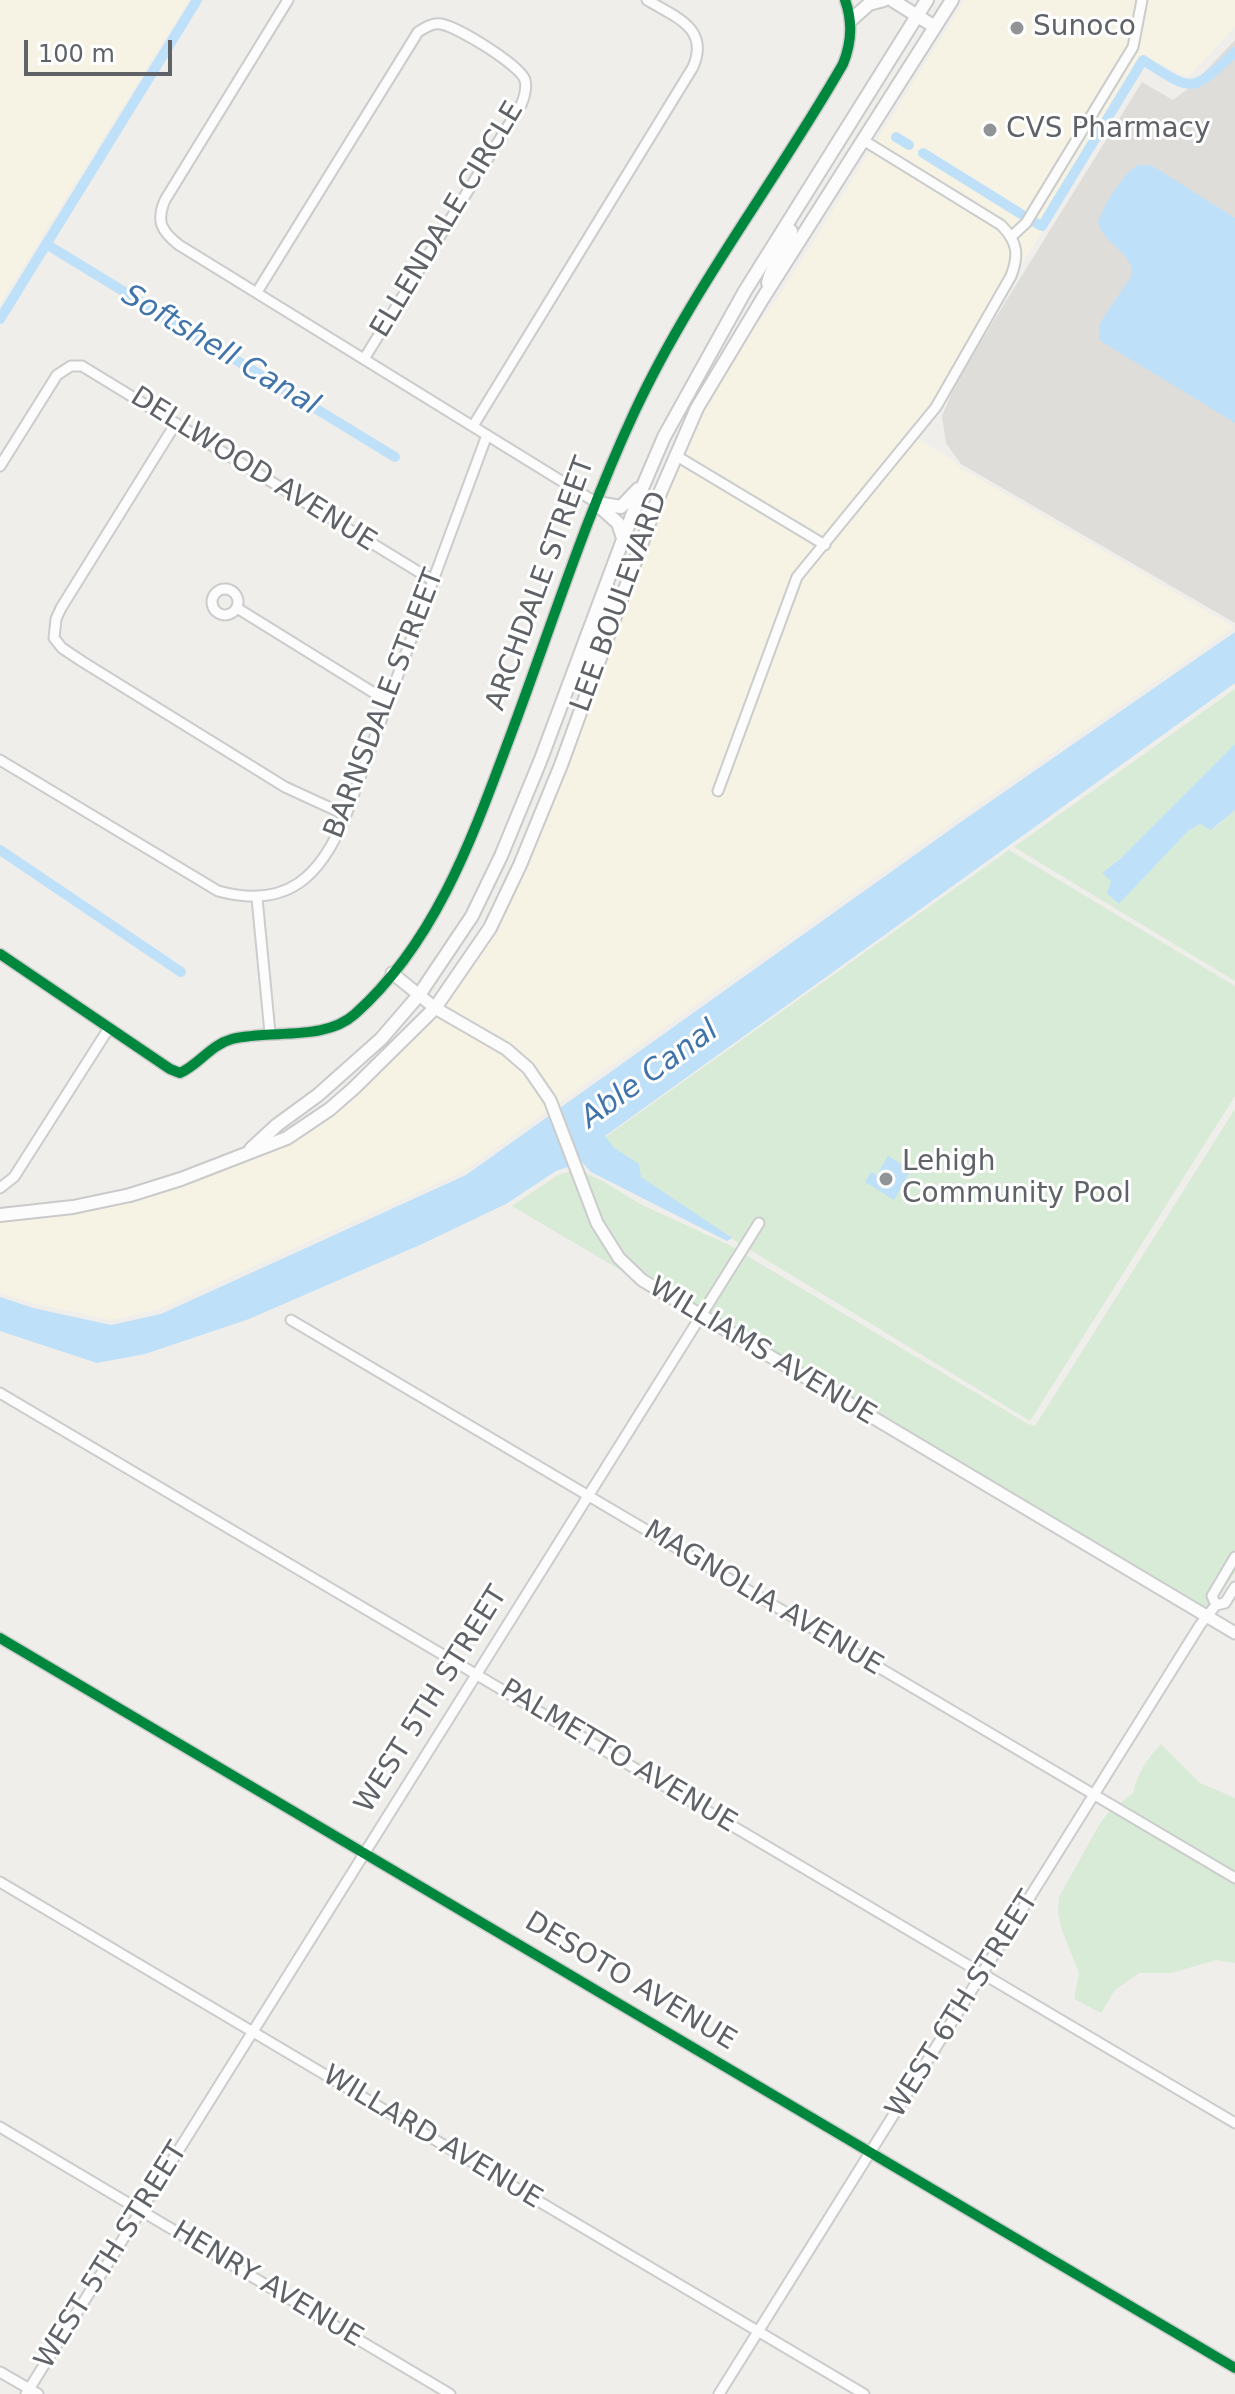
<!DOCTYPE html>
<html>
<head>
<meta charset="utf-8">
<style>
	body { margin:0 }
	#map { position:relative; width:1235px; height:2394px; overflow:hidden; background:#efeeea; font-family:"DejaVu Sans",sans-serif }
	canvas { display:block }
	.scale { position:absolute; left:24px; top:40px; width:148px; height:36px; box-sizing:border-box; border:4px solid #5f6368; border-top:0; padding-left:10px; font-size:24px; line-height:28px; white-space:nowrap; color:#5f6368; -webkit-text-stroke:6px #fff; paint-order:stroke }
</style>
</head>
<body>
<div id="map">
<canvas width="1235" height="2394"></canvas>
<div class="scale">100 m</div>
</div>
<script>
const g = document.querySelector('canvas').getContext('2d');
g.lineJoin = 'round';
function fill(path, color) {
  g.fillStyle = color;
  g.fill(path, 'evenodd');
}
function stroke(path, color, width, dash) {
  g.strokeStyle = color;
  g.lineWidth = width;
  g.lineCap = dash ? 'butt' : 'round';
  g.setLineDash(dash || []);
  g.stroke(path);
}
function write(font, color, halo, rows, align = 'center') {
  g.font = font + ' "DejaVu Sans",sans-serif';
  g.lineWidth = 6;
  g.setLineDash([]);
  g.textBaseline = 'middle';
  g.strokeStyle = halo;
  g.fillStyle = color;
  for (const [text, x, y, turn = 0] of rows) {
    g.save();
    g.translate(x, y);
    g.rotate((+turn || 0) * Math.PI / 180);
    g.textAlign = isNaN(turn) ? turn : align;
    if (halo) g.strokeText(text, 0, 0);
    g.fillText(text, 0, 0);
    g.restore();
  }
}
fill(new Path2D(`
	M0,0H189L0,304Z
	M965,0H1235V27L1188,77L1148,58L1132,89L913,436L953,460L959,467L1234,627L965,813L557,1104L548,1085L521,1053L443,1007L494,931L525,868L600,680L652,527L702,411L743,341L778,298Z
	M437,1015L503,1053L524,1071L548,1110L464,1171L159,1309L111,1320L33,1303L0,1293V1222L74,1212L132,1200L247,1161L290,1143L334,1113L358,1093Z`), '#f7f3e4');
fill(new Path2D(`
	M1235,40V623L961,464L946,443L942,416L957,380L1142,82L1173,100L1189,88Z`), '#dfddda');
fill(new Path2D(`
	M1235,689V744L1120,859L1102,873L1112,881L1119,904L1189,830L1200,824L1212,830L1235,810V981L1014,847Z
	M1009,850L1235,986V1096L1030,1421L587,1150Z
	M1235,1109V1572L1210,1612L645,1276C611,1242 597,1213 581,1168L589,1175L601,1180L640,1204L729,1245L1028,1424L1035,1426Z
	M571,1171C585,1210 599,1244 627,1274L512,1206L558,1175Z
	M1161,1744L1200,1783L1235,1798V1963L1216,1960L1171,1973H1139L1115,1990L1101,2013L1074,1999L1079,1973L1061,1928L1058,1913L1059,1897L1099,1825L1108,1813L1133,1793C1137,1773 1148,1758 1161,1744Z`), '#d8ebd6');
fill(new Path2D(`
	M1138,165H1150L1159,170L1235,218V423L1099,340V324L1132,275C1133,251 1103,245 1098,222C1104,204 1122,175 1138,165Z
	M1235,632V683L605,1136L613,1147L639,1164L641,1177L732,1238L727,1241L591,1172L582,1162L556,1171L506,1204L422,1244L249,1319L145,1354L97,1363L0,1331V1297L33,1308L111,1325L161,1314L466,1175L968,817Z
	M1235,744V810L1211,830L1200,824L1189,830L1119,904L1107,893L1111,881L1102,873L1120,859Z
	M888,1156L911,1170L894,1200L865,1182L871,1172L877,1175Z`), '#bfe0f9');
stroke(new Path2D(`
	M896,137L909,145
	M923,153L1021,214
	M1036,223L1042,226L1143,60C1193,92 1191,94 1235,52
	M46,244L395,457
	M0,319L197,0
	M0,850L181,972`), '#bfe0f9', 10);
const minor = new Path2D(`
	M288,0L165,200C156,221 161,231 179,245L597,503
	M1012,236L1026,223L1133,47L1142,0
	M257,292L418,32C426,27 432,23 441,24C458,27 520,65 525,80C527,88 524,98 521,105L364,359
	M176,423L61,608L56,619L54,638L62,648L83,662L285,787L346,815
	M473,426L693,67C710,28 675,17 647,0
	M675,455L825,545
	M0,466L57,375L71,366H82L432,580
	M212 602a13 13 0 1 1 26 0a13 13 0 1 1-26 0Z
	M237,608L387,701
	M0,760L218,891C288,910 321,876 346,815L487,435
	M718,791L797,577L936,407L1011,276C1019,255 1018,242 1001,225L863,140
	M257,898L270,1033
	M0,954L170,1069L180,1073C200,1064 210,1045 232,1039C270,1029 324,1042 355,1014C437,941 474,833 511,734C551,627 586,516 634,413C691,290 776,181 843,64C852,42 853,22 845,0
	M0,1188L14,1177L109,1028
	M291,1320L1235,1878
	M0,1393L1235,2123
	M1216,1605L1212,1596L1235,1557
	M0,1638L1235,2368
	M0,1882L864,2394
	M0,2127L450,2394
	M0,2372L38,2394
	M26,2394L759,1223
	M719,2394L1200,1625L1216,1605L1225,1603L1235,1587`);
const tertiary = new Path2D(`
	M392,973L435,1008L506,1049L528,1068L550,1100L597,1223L619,1258L642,1280L1235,1633`);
const secondary = new Path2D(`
	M892,0L935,27
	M851,20L869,4L884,0
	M768,283C771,264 788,250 791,231
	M597,503L621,507L638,489
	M599,506L618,523L623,538
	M592,680L584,672L609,602L607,585
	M251,1149L277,1125L318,1095L381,1039L419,995L472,916L501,856L541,759L643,486L664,437L745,291L927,0
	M0,1215L73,1207L130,1195L181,1179L287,1138L330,1109L354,1088L435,1008L490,928L520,865L561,765L660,493L697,408L763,298L952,0`);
stroke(minor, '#cbcccc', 13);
stroke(tertiary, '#cbcccc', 15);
stroke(secondary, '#cacacb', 16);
stroke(minor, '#fdfcfc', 9);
stroke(tertiary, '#fdfcfc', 11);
stroke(secondary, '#fdfcfc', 12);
stroke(new Path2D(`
	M0,954L170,1069L180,1073C200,1064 210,1045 232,1039C270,1029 324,1042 355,1014C437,941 474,833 511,734C551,627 586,516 634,413C691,290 776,181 843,64C852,42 853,22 845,0
	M0,1638L1235,2368`), '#00873e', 10);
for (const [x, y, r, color] of [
	[1017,28,8,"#919496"],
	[990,130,8,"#919496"],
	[886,1179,8,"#919496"]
]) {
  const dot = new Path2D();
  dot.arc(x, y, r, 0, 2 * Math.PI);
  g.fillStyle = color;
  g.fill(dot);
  stroke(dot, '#fff', 3);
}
write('28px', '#5f6368', '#fff', [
	["Sunoco",1033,28],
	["CVS Pharmacy",1006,130],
	["Lehigh",902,1163],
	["Community Pool",902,1195]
], 'left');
write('28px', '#5f6368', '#fff', [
	["ELLENDALE CIRCLE",448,220,-59],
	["DELLWOOD AVENUE",253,470,32],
	["ARCHDALE STREET",541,584,-70],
	["LEE BOULEVARD",620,602,-70],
	["BARNSDALE STREET",385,704,-69],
	["WILLIAMS AVENUE",762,1352,31],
	["MAGNOLIA AVENUE",763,1599,31],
	["WEST 5TH STREET",432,1700,-58],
	["PALMETTO AVENUE",618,1757,31],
	["DESOTO AVENUE",630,1982,31],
	["WEST 6TH STREET",963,2005,-58],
	["WILLARD AVENUE",432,2138,31],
	["WEST 5TH STREET",112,2256,-58],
	["HENRY AVENUE",267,2285,31]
]);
write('italic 30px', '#4174aa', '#fff', [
	["Softshell Canal",220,351,31],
	["Able Canal",650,1075,-36]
]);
</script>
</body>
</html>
